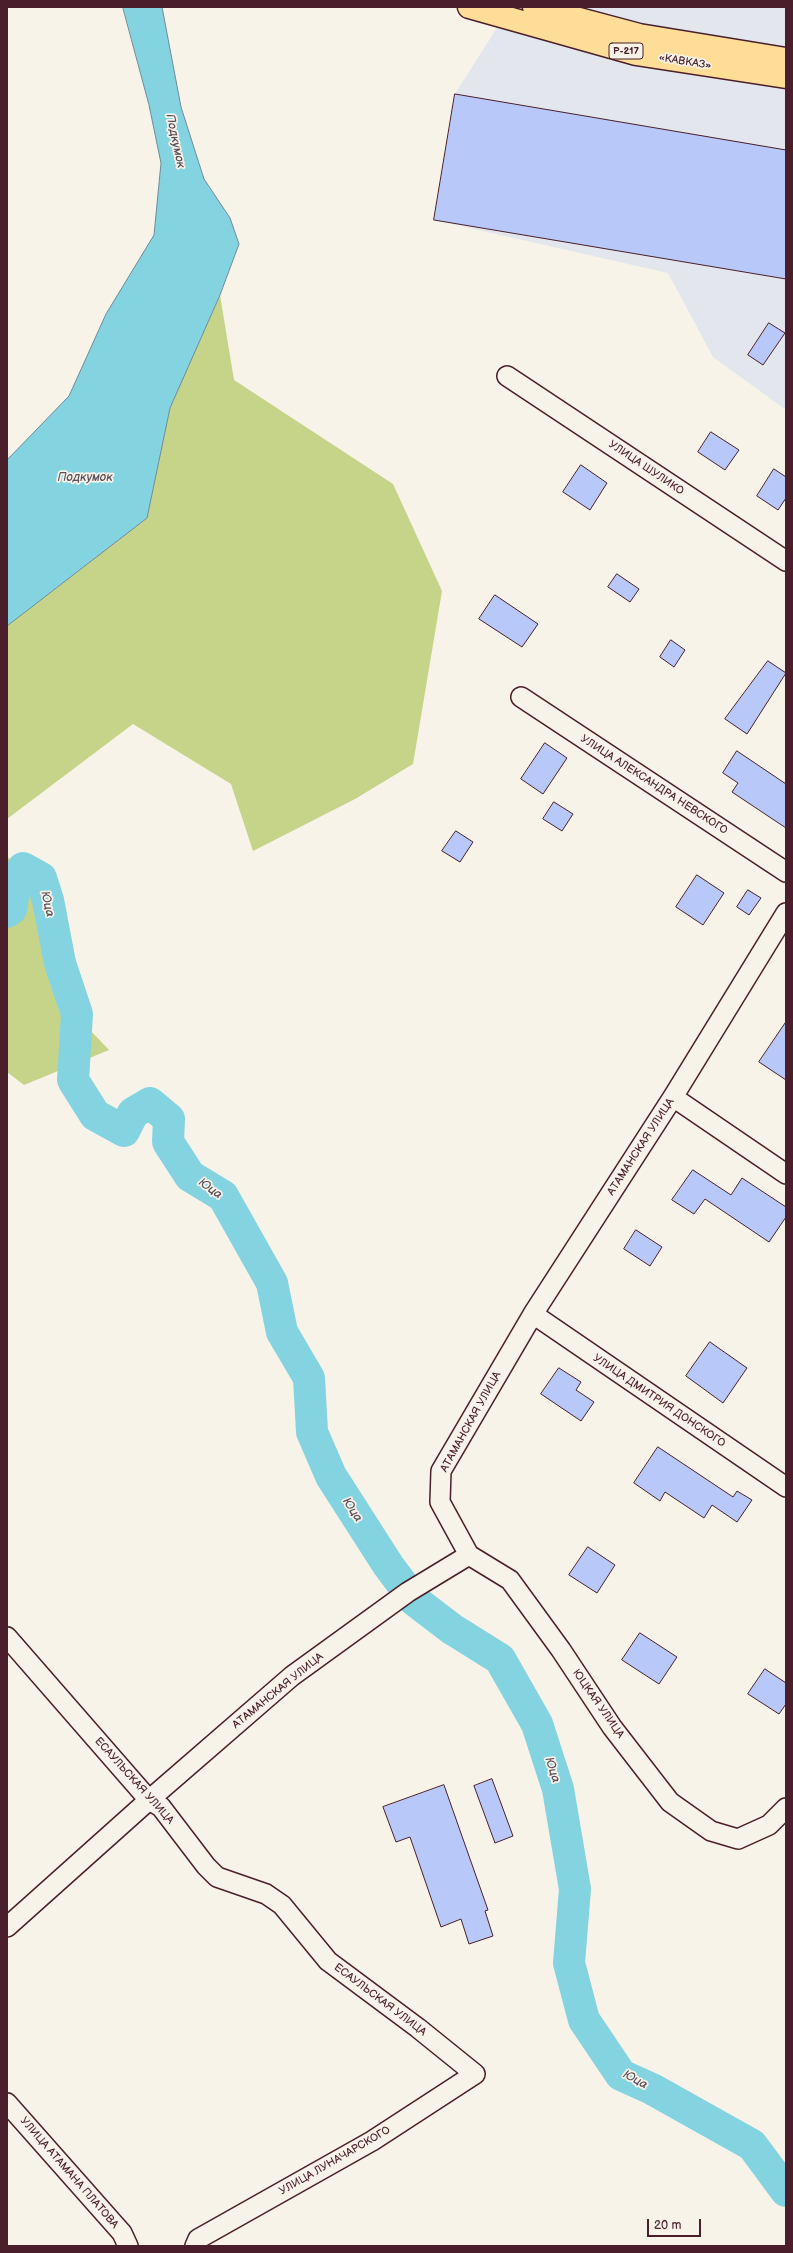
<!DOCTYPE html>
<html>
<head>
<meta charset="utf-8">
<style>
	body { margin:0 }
	#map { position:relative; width:793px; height:2253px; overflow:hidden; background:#f7f3e8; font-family:"Balsamiq Sans",sans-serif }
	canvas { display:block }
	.frame { position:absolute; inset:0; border:8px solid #4a1f2b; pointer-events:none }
	.scale { position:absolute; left:647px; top:2219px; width:54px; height:18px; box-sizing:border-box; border:2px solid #4a1f2b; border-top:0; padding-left:5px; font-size:12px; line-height:14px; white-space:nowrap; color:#4a1f2b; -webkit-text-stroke:3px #f7f3e8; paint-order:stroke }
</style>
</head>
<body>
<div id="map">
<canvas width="793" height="2253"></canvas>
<div class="frame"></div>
<div class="scale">20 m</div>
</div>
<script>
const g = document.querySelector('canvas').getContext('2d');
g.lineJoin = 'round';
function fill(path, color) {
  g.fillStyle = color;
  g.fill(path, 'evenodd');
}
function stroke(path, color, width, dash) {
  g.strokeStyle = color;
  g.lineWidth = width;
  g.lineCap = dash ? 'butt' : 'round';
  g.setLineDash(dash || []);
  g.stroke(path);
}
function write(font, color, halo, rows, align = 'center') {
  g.font = font + ' "Balsamiq Sans",sans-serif';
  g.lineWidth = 3.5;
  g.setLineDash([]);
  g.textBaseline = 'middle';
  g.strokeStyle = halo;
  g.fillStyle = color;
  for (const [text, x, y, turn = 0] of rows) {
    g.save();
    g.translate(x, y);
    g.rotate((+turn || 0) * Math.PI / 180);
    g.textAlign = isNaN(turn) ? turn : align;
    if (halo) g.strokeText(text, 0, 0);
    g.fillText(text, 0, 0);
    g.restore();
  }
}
fill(new Path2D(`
	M510,7H786V410L713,357L668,273L434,220L455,94Z`), '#e4e6ed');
fill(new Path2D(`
	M220,295L234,380L393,484L442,591L413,764L355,799L253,851L231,784L133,724L7,819V626L147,518L170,408Z
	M7,856L31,887L43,918L53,991L109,1050L24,1085L7,1072Z`), '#c5d488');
const water = new Path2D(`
	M123,7H162L181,107L204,179L230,218L239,244L220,295L170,408L147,518L7,626V460L69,396L106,314L154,235L161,163L149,105Z`);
fill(water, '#84d3e1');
stroke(water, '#6d8b98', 1);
stroke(new Path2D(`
	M7,912L11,909L16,881L23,868L41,878L48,900L60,963L77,1014L73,1080L95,1115L124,1131L133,1113L150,1103L169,1119L168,1142L190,1176L223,1196L272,1283L282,1332L309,1378L312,1432L331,1476L388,1565L414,1600L452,1629L500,1659L537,1724L558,1789L575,1889L569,1963L584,2020L621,2075L652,2089L752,2145L786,2191`), '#84d3e1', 32);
const building = new Path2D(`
	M455,94L786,150V279L434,220Z
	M769,323L785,333L763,365L748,355Z
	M711,432L739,450L725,470L698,452Z
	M581,465L607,483L590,510L563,492Z
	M774,469L786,477V498L778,510L757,496Z
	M617,574L639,589L630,602L608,587Z
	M495,595L538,624L522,647L479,619Z
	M671,640L685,650L674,667L660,657Z
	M768,661L786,673L747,734L725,719Z
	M545,743L567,758L543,794L521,779Z
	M737,751L786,784V828L732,792L738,783L723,773Z
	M554,802L573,814L562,831L543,819Z
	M456,831L473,842L460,862L442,851Z
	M697,875L724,893L703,925L676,907Z
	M748,890L761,898L749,915L737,907Z
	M786,1022V1080L759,1062Z
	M693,1170L731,1195L742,1178L786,1207V1217L769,1242L705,1199L694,1214L672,1200Z
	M636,1230L662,1247L650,1266L624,1249Z
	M710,1342L747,1368L723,1403L686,1376Z
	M559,1368L581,1382L576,1390L594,1402L581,1421L541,1394Z
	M658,1447L733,1497L737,1491L752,1500L737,1522L712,1505L704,1518L665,1492L660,1501L634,1483Z
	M588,1547L615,1565L597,1593L569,1575Z
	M640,1633L677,1657L659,1684L622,1660Z
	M765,1669L786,1683V1704L779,1714L748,1694Z
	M492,1779L513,1836L495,1843L474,1786Z
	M444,1785L488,1910L485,1911L493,1936L469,1944L461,1919L441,1927L410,1837L396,1842L383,1807Z`);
fill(building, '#b8c8f8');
stroke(building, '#4a1f2b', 1);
const minor = new Path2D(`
	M507,376L786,561
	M521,697L786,872
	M673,1097L786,1174
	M533,1314L786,1487
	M469,1555L440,1502L441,1471L533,1314L673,1097L786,913
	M469,1555L510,1580L561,1650L612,1727L670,1802L711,1831L738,1839L769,1825L786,1808
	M7,1637L149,1800L161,1807L206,1866L217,1877L266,1894L282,1905L328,1961L418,2028L475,2074L372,2141L198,2239L195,2246
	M7,1927L149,1800L292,1676L408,1592L469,1555
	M7,2103L122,2233L128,2246`);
const primary = new Path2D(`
	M469,7L636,54L786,77
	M534,7L639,35L786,59`);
stroke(minor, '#4a1f2b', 22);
stroke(primary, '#4a1f2b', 25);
stroke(minor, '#f7f3e8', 19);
stroke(primary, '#fedd96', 22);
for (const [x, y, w] of [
	[626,51,34]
]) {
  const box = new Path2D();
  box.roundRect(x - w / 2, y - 8, w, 16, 3);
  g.fillStyle = '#f7f3e8';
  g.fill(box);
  stroke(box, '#4a1f2b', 1);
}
write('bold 10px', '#4a1f2b', null, [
	["Р-217",626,51]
]);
write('11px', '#4a1f2b', '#f7f3e8', [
	["«КАВКАЗ»",685,62,9],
	["УЛИЦА ШУЛИКО",646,468,34],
	["УЛИЦА АЛЕКСАНДРА НЕВСКОГО",654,785,33],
	["АТАМАНСКАЯ УЛИЦА",641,1147,-57],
	["УЛИЦА ДМИТРИЯ ДОНСКОГО",659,1401,34],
	["АТАМАНСКАЯ УЛИЦА",471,1422,-61],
	["АТАМАНСКАЯ УЛИЦА",278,1691,-39],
	["ЮЦКАЯ УЛИЦА",598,1704,55],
	["ЕСАУЛЬСКАЯ УЛИЦА",134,1781,48],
	["ЕСАУЛЬСКАЯ УЛИЦА",380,2000,37],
	["УЛИЦА ЛУНАЧАРСКОГО",335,2161,-30],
	["УЛИЦА АТАМАНА ПЛАТОВА",69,2173,49]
]);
write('italic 12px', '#584c58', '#f7f3e8', [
	["Подкумок",175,141,78],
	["Подкумок",85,478],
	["Юца",47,904,77],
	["Юца",210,1189,36],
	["Юца",352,1510,57],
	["Юца",552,1770,72],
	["Юца",635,2080,28]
]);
</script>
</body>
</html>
